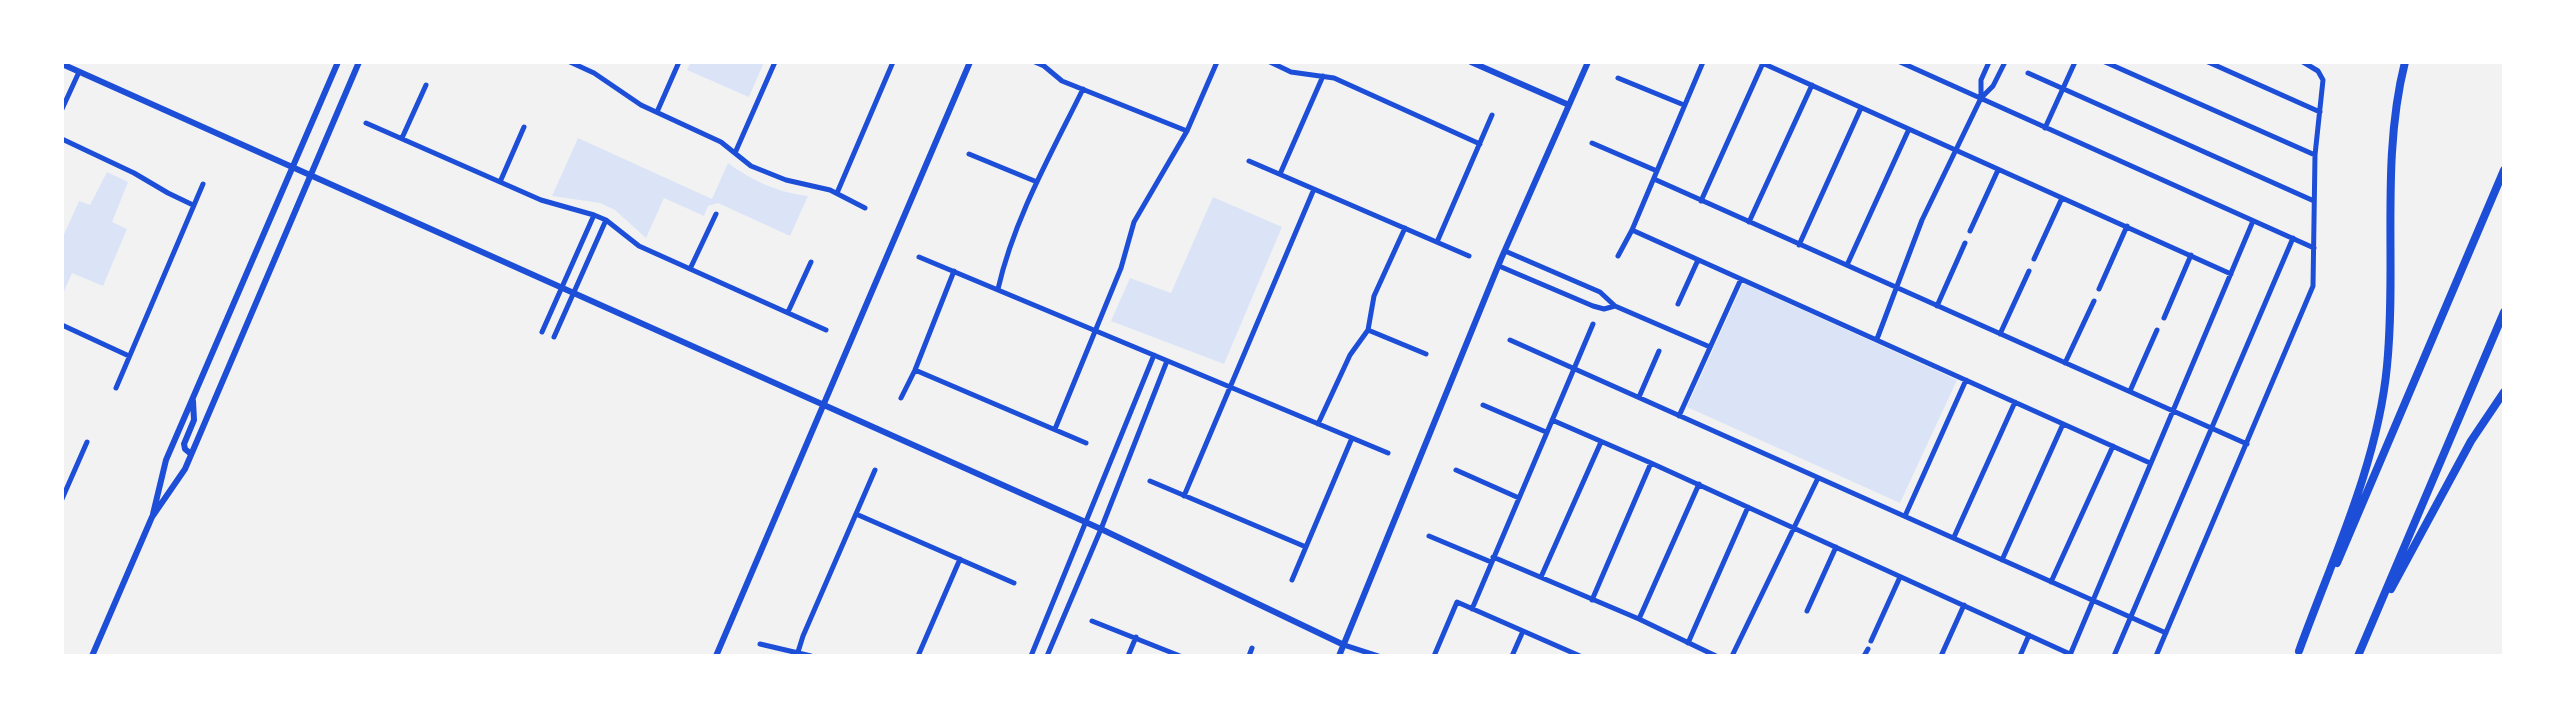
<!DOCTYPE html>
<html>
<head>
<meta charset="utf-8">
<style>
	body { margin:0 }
	#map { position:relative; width:2566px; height:718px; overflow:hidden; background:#f2f2f2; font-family:Lato,sans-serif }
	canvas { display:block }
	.frame { position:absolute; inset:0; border:64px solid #fff; pointer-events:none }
</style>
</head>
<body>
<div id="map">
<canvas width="2566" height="718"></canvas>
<div class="frame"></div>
</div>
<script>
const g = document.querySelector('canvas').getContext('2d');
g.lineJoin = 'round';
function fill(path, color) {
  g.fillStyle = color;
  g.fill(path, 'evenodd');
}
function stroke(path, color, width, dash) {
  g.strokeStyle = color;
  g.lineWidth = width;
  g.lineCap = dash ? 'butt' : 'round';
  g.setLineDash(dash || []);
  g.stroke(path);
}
fill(new Path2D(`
	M691,62H764L749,97L687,70Z
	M578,138L712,199L728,163C753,181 776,192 808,196L790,236L718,203L708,206L704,216L664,198L646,238L615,210L600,203L552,196Z
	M107,172L128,182L112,222L127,229L103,286L72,273L62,296V239L79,201L90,205Z
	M1213,197L1282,227L1224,364L1111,321L1130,278L1171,293Z
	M1743,283L1957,380L1900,503L1687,407Z`), '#dbe4f7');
stroke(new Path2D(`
	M570,62L594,73L641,105L721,142L751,166L786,180L830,190L865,208
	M1035,62L1044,66L1062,81L1187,131
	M1270,62L1291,72L1334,78L1480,144
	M1760,62L2231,274
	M1900,62L2314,248
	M2105,62L2315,155
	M2208,62L2320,112
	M2028,73L2314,201
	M1618,78L1684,105
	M1981,97V80L1989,62
	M62,109L79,72
	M657,112L679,62
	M366,123L541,200L594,215L606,220L639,246L826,330
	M2045,128L2075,62
	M402,138L426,85
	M62,139L134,173L168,193L193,205
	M1592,143L1657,171
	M735,153L775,62
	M969,154L1037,182
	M1249,161L1469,256
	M1280,174L1323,76
	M1654,179L2247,444
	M500,182L524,127
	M837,193L893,62
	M1701,201L1763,63
	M1749,222L1812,85
	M1632,230L2150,463
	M1970,231L1998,170
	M1437,242L1492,115
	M1799,245L1861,108
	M1505,251L1600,292L1615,306L1710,347
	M1618,256L1632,230L1703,62
	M919,257L1388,453
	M2034,259L2062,198
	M1847,265L1909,129
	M1499,266L1593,306L1604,309L1615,306
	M690,269L716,214
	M998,289C1014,219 1051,154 1083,89
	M2099,289L2127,226
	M1678,304L1698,260
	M1937,306L1965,243
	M788,312L811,262
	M2164,318L2191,255
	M62,325L129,356
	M1368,330L1426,354
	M542,332L594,215
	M2000,334L2029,271
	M554,337L606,220
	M1877,339L1922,220L1981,98L1993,86L2005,62
	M1510,340L2166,633
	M2065,363L2094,301
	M915,370L1086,443
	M116,388L203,184
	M2130,391L2157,330
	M1639,397L1659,351
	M901,398L915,370L954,271
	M1483,405L1546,432
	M1679,416L1741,279
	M1552,420L1651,463L2070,654
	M1318,424L1350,355L1368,330L1374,296L1405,228
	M1055,429L1121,268L1134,222L1187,131L1217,62
	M1456,470L1519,498
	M1150,481L1306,547
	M1184,496L1314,189
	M62,499L87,442
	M856,514L1014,583
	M1905,516L1966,380
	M1429,536L1491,562
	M1954,537L2015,402
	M1493,557L1639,619L1716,656
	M2002,560L2063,424
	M1541,577L1601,442
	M1292,580L1352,438
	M2051,582L2113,446
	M1592,600L1651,463
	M1472,609L1593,324
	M1807,611L1836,547
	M1639,619L1699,484
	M1092,621L1180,656
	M1871,641L1900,577
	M1688,643L1748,507
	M760,644L811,656
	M1344,645L1378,656
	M798,652L803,636L875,470
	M2070,655L2253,221
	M918,656L960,559
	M1031,656L1154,355
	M1047,656L1101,529L1167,361
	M1128,656L1136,637
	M1249,656L1252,648
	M1434,656L1457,602L1580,656
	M1512,656L1523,631
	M1732,656L1818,478
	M1864,656L1868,649
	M1941,656L1964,605
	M2020,656L2029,635
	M2114,656L2293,238
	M2156,656L2313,286L2315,155L2323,80L2318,71L2303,62`), '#1d4ed8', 5);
stroke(new Path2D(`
	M1471,62L1569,105
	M62,64L1101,529L1344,645
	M716,656L970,62
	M1339,656L1501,259L1588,62`), '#1d4ed8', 6);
stroke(new Path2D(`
	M191,454L185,449L184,444L194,420L193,401
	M153,514L166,460L338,62
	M92,656L152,517L185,469L359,62`), '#1d4ed8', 6);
stroke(new Path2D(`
	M2337,563L2504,170
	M2391,589L2471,441L2504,392
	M2299,651C2332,560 2378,463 2387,366C2397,265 2380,161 2405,62
	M2358,656L2504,312`), '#1d4ed8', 8);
</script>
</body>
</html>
